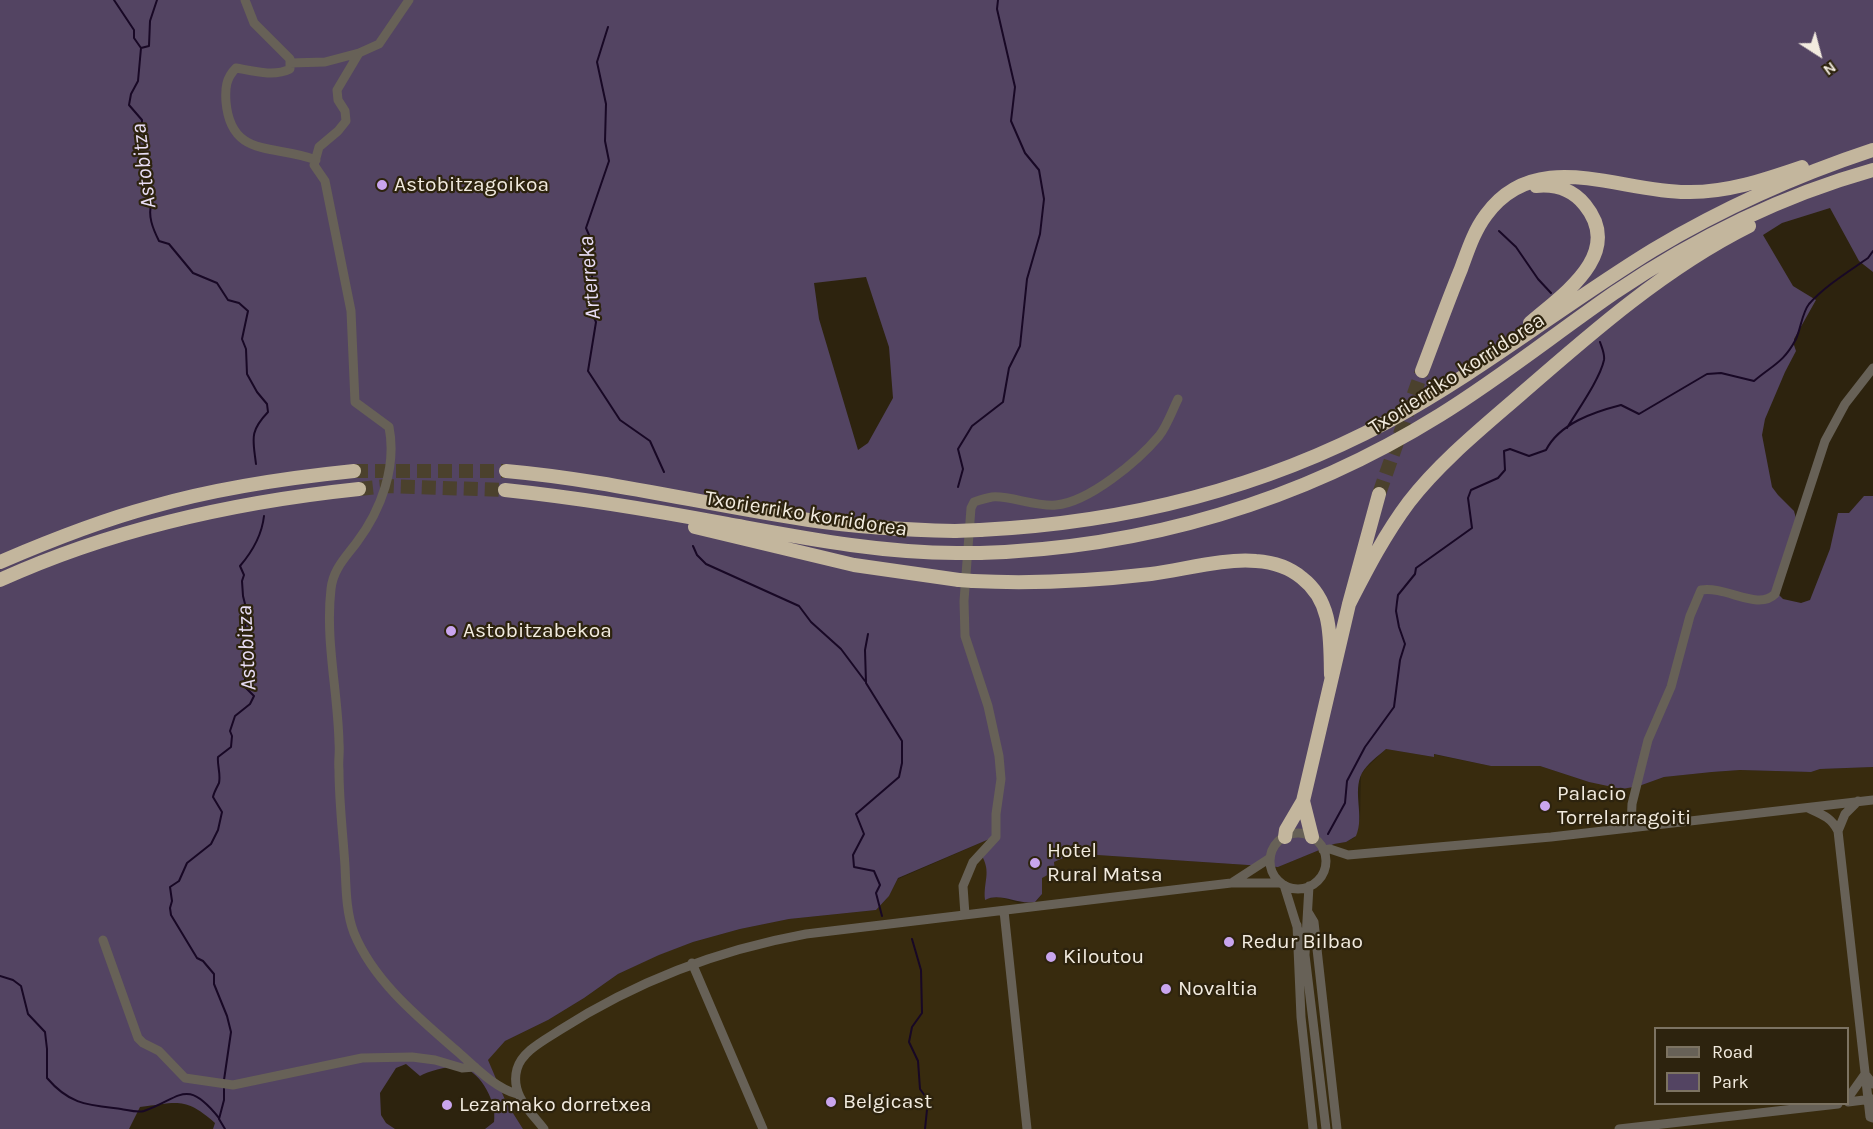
<!DOCTYPE html>
<html>
<head>
<meta charset="utf-8">
<style>
	body { margin:0 }
	#map { position:relative; width:1873px; height:1129px; overflow:hidden; background:#2d230e; font-family:Karla,sans-serif }
	canvas { display:block }
	.legend { position:absolute; left:1654px; top:1027px; width:195px; height:78px; box-sizing:border-box; background:#2d230e; border:2px solid #7c7362; margin:0; padding:8px 10px; list-style:none; font-size:18px; color:#f2ebdf }
	.legend li { display:flex; align-items:center; gap:12px; height:30px }
	.legend b { width:30px; border:2px solid #7c7362 }
	.north { position:absolute; left:1789px; top:24px; width:60px; height:60px; -webkit-text-stroke:4px #2d230e; paint-order:stroke; rotate:144deg; font-size:16px; font-weight:700; line-height:24px; text-align:center; color:#f2ebdf }
	.north::after { content:''; display:block; margin:auto; width:21px; height:27px; background:#f2ebdf; clip-path:polygon(50% 0,100% 100%,50% 72%,0 100%) }
</style>
</head>
<body>
<div id="map">
<canvas width="1873" height="1129"></canvas>
<ul class="legend">
<li><b style="height:8px;background:#676157"></b>Road</li>
<li><b style="height:16px;background:#534462"></b>Park</li>
</ul>
<div class="north">N</div>
</div>
<script>
const g = document.querySelector('canvas').getContext('2d');
g.lineJoin = 'round';
function fill(path, color) {
  g.fillStyle = color;
  g.fill(path, 'evenodd');
}
function stroke(path, color, width, dash) {
  g.strokeStyle = color;
  g.lineWidth = width;
  g.lineCap = dash ? 'butt' : 'round';
  g.setLineDash(dash || []);
  g.stroke(path);
}
function write(font, color, halo, rows, align = 'center') {
  g.font = font + ' Karla,sans-serif';
  g.lineWidth = 4.5;
  g.setLineDash([]);
  g.textBaseline = 'middle';
  g.strokeStyle = halo;
  g.fillStyle = color;
  for (const [text, x, y, turn = 0] of rows) {
    g.save();
    g.translate(x, y);
    g.rotate((+turn || 0) * Math.PI / 180);
    g.textAlign = isNaN(turn) ? turn : align;
    if (halo) g.strokeText(text, 0, 0);
    g.fillText(text, 0, 0);
    g.restore();
  }
}
fill(new Path2D(`
	M1386,749L1434,757L1432,754L1491,766H1540L1589,782L1639,786L1664,777L1712,772L1740,770L1811,772L1820,769L1873,767V1129H523L506,1102L487,1060L505,1041L548,1020L584,998L618,974L658,955L693,942L740,929L789,919L876,910L889,896L898,879L994,837L986,863L988,877L985,899L999,897L1019,903L1037,901L1042,894V877L1055,869L1054,862L1068,856L1082,854L1278,867L1334,844L1346,842L1354,838L1360,819L1361,775L1366,768ZM1656,1028H1848V1104H1656Z`), '#382b0e');
fill(new Path2D(`
	M0,0H1873V272L1859,261L1830,208L1782,223L1763,235L1793,286L1816,300L1794,339V345L1796,351L1785,372L1765,419L1762,435L1772,487L1778,495L1794,511L1797,522L1779,595L1783,599L1801,603L1810,600L1830,549L1838,513H1849L1864,496H1873V767L1820,769L1811,772L1740,770L1712,772L1664,777L1639,786L1622,789L1589,782L1540,766H1491L1434,754V757L1386,749C1378,756 1367,764 1362,773C1352,792 1365,816 1356,836L1346,842L1334,844L1278,867L1082,854L1068,856L1054,862L1055,871L1042,878V894L1035,902C1016,905 1001,892 985,900C983,881 992,873 981,854L994,837L898,878L889,896L876,910L789,919L740,929L693,942L659,955L618,974L584,998L548,1020L505,1041L488,1060L506,1102L523,1129H485L494,1122C497,1103 482,1073 462,1067C452,1065 429,1071 420,1076L406,1064L396,1068L380,1093L381,1115L386,1123L395,1129H213L215,1123C184,1096 178,1103 140,1107L129,1129H0ZM866,277L889,347L893,398L868,443L858,450L819,319L814,283Z`), '#534462');
stroke(new Path2D(`
	M114,0L134,30V38L141,48L138,81L131,94L129,105L142,120V126L137,143L145,173L142,184L152,202C147,215 153,229 159,241L169,244L193,273L217,283L228,300L239,303L248,311L242,339L246,349L247,374L257,392L267,404L268,412C249,432 253,439 256,464
	M608,27L597,62L606,104L605,141L609,161L586,228L592,242V277L588,304L596,322L588,371L620,420L650,441L664,472
	M141,48L149,46L150,21L157,0
	M1499,231L1516,247L1538,279L1551,293
	M1567,428C1577,411 1600,379 1604,360C1605,354 1602,348 1600,342
	M958,487L963,469L958,449L972,426L1003,402L1009,368L1020,346L1027,279L1040,234L1044,199L1039,170L1025,153L1011,121L1015,87L997,9L998,0
	M693,546L697,555L706,564L799,606L811,622L841,649L865,681
	M868,634L865,650L866,683L902,741V763L899,777L856,814L864,834L853,855L854,867L874,871L880,885L876,893L882,916
	M1328,834L1345,803L1347,781L1365,747L1394,707L1400,660L1405,644L1399,627L1396,611L1397,602L1398,595L1415,574L1416,568L1472,528L1468,498L1471,490L1498,478L1505,470L1504,451L1510,449L1529,456L1546,450C1560,423 1594,412 1621,405L1639,414L1707,374L1721,373L1754,381C1773,365 1784,362 1796,339C1801,328 1802,313 1809,304C1825,286 1848,272 1868,258L1873,251
	M912,939L921,970L922,1013L912,1027L909,1042L918,1061L920,1089L928,1100L925,1129
	M0,976L13,980L21,986L28,1014L45,1032L47,1049V1078C70,1105 88,1105 121,1109C128,1110 137,1113 144,1111C181,1098 186,1077 219,1118
	M224,1080L231,1032L227,1016L214,984V974L203,961L197,958L171,915L170,908L172,901L170,887L179,881L187,863L211,844L218,830L222,812L213,797C214,792 217,787 219,783C221,774 217,765 218,757L231,747L232,736L230,731L235,716L250,704L254,696L245,687V629L247,612L243,596L242,581L244,575L240,566C252,552 262,534 264,516
	M224,1085V1100L219,1119L225,1129`), '#180825', 2);
stroke(new Path2D(`
	M354,471H506
	M359,489L386,486L505,490
	M1379,494L1422,371`), '#4b412d', 14, [14, 7]);
stroke(new Path2D(`
	M245,0L254,23L290,59V69C274,77 253,71 236,68C226,78 225,88 226,102C231,159 275,144 316,160
	M409,0L379,44L359,53L337,90L338,100L345,111L346,121L338,131L319,147L314,165L325,181L351,311L355,402L389,427C397,467 381,510 357,542C346,557 333,569 331,589C325,640 338,692 339,743C340,752 338,761 339,770C339,802 343,834 345,866C346,887 346,913 354,933C374,982 420,1019 458,1052C475,1067 495,1088 517,1094
	M290,63L325,62L359,53
	M1808,808C1821,814 1831,817 1838,831L1870,1117L1873,1118
	M1631,828L1632,804L1648,740L1671,687L1690,616L1701,590C1727,586 1758,611 1775,594L1825,441L1845,404L1873,368
	M1838,831L1845,814L1858,801
	M1270 861a28 28 0 1 1 56 0a28 28 0 1 1-56 0Z
	M1323,850L1330,849L1348,855L1551,837L1873,800
	M1233,882L1270,858
	M1284,885L1298,930
	M1309,886L1305,955L1326,1129
	M1004,911L1027,1129
	M1308,912L1314,922L1337,1129
	M965,915L963,886L973,862L996,837V814L1001,779L999,756L988,706L965,636L964,601L971,508L974,502C980,500 986,498 992,497C1009,495 1036,507 1056,505C1089,502 1138,461 1159,436C1167,426 1172,411 1178,399
	M1297,925L1301,1017L1313,1129
	M103,940L138,1038L143,1043L159,1051L185,1078L233,1085L362,1058L412,1057L435,1060L462,1068L475,1067
	M692,963L763,1129
	M1848,1098L1865,1074L1873,1084
	M1848,1102L1872,1099
	M544,1129C530,1111 510,1094 517,1069C522,1051 545,1040 560,1030C635,982 718,950 806,934L1231,883H1280
	M1619,1129L1838,1104`), '#676157', 9);
stroke(new Path2D(`
	M1530,323C1562,295 1625,254 1585,205C1573,190 1555,184 1536,186
	M1422,371C1435,337 1447,303 1461,269C1468,250 1474,231 1486,215C1536,146 1619,192 1686,192C1726,193 1764,180 1802,167
	M506,471C608,480 707,505 809,520C857,527 906,530 955,531
	M505,490C580,498 653,510 727,524C804,538 879,553 957,553
	M695,527L854,565L959,580
	M980,530C1122,523 1261,489 1387,422C1480,372 1563,305 1653,250C1722,209 1797,175 1873,150
	M980,553C1144,548 1300,502 1440,415C1500,378 1556,333 1614,293C1694,239 1780,196 1873,170
	M0,562C49,541 99,521 151,507C217,488 285,478 354,471
	M0,580C114,528 235,502 359,489
	M973,581C1032,584 1091,581 1151,574C1183,570 1224,558 1256,561C1272,562 1289,567 1302,578C1333,602 1330,639 1331,675
	M1349,604C1367,569 1385,534 1409,502C1440,462 1482,428 1520,395C1591,333 1665,268 1749,226
	M1303,801L1312,837
	M1285,837L1286,830L1303,801L1349,604L1379,494`), '#c3b69d', 14);
stroke(new Path2D(`
	M955,531L980,530
	M957,553H980
	M959,580L973,581`), '#c3b69d', 14);
for (const [x, y, r, color] of [
	[382,185,6,"#c9a5ee"],
	[451,631,6,"#c9a5ee"],
	[1545,806,6,"#c9a5ee"],
	[1035,863,6,"#c9a5ee"],
	[1229,942,6,"#c9a5ee"],
	[1051,957,6,"#c9a5ee"],
	[1166,989,6,"#c9a5ee"],
	[831,1102,6,"#c9a5ee"],
	[447,1105,6,"#c9a5ee"]
]) {
  const dot = new Path2D();
  dot.arc(x, y, r, 0, 2 * Math.PI);
  g.fillStyle = color;
  g.fill(dot);
  stroke(dot, '#2d230e', 2);
}
write('21px', '#f2ebdf', '#2d230e', [
	["Astobitzagoikoa",394,185],
	["Astobitzabekoa",463,631],
	["Palacio",1557,794],
	["Torrelarragoiti",1557,818],
	["Hotel",1047,851],
	["Rural Matsa",1047,875],
	["Redur Bilbao",1241,942],
	["Kiloutou",1063,957],
	["Novaltia",1178,989],
	["Belgicast",843,1102],
	["Lezamako dorretxea",459,1105]
], 'left');
write('21px', '#f2ebdf', '#2d230e', [
	["Txorierriko korridorea",1457,374,-33],
	["Txorierriko korridorea",806,514,9]
]);
write('italic 22px', '#e9def6', '#2d230e', [
	["Astobitza",144,166,-97],
	["Arterreka",590,278,-95],
	["Astobitza",247,648,-93]
]);
</script>
</body>
</html>
